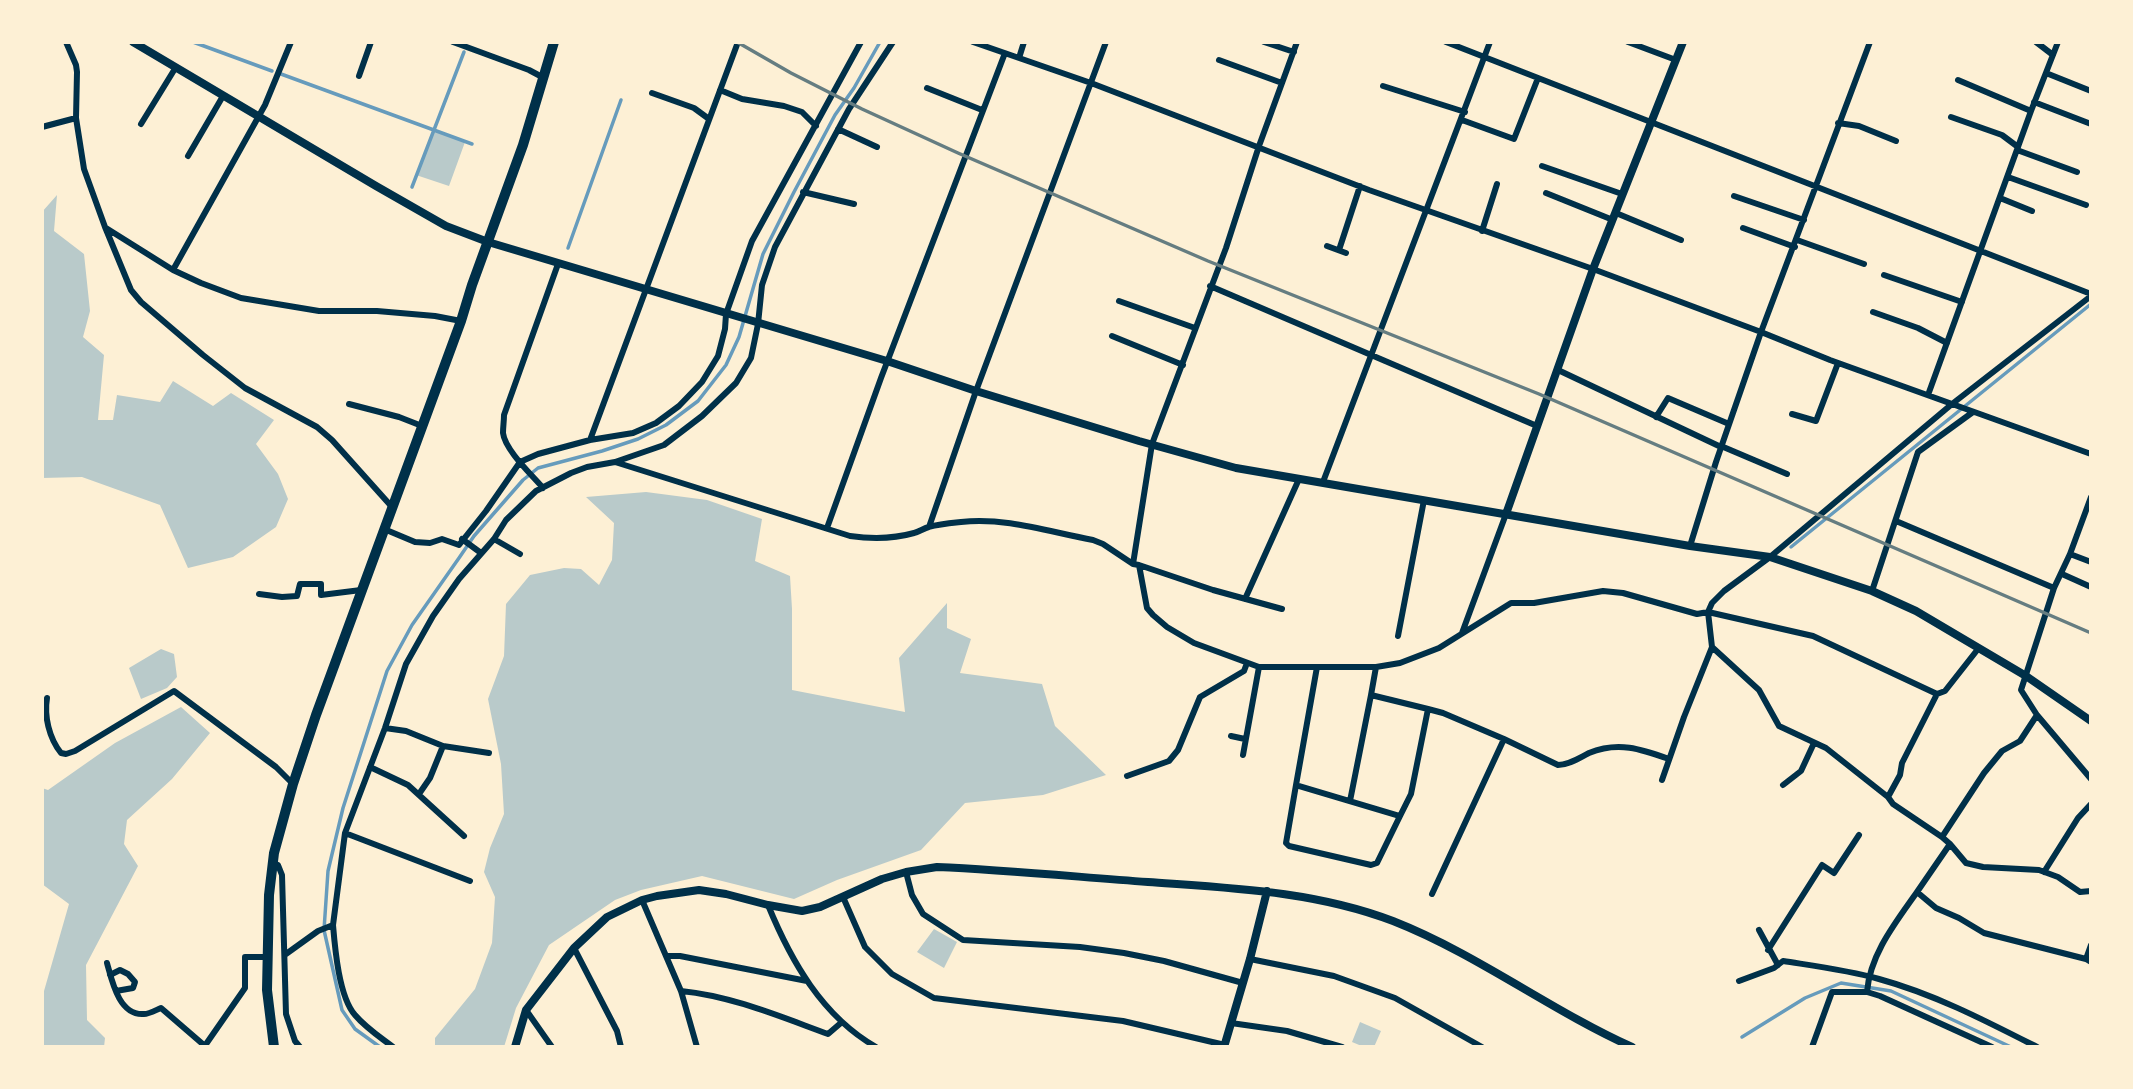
<!DOCTYPE html>
<html>
<head>
<meta charset="utf-8">
<style>
	body { margin:0 }
	#map { position:relative; width:2133px; height:1089px; overflow:hidden; background:#fdf0d5; font-family:"Fira Sans",sans-serif }
	canvas { display:block }
	.frame { position:absolute; inset:0; border:44px solid #fdf0d5; pointer-events:none }
</style>
</head>
<body>
<div id="map">
<canvas width="2133" height="1089"></canvas>
<div class="frame"></div>
</div>
<script>
const g = document.querySelector('canvas').getContext('2d');
g.lineJoin = 'round';
function fill(path, color) {
  g.fillStyle = color;
  g.fill(path, 'evenodd');
}
function stroke(path, color, width, dash) {
  g.strokeStyle = color;
  g.lineWidth = width;
  g.lineCap = dash ? 'butt' : 'round';
  g.setLineDash(dash || []);
  g.stroke(path);
}
fill(new Path2D(`
	M433,129L465,142L449,186L416,175Z
	M57,195L54,231L84,254L90,311L83,337L104,355L98,420H113L117,395L160,402L173,381L213,406L231,393L274,420L256,444L278,474L288,499L276,527L233,557L188,568L160,505L82,477L42,478V212Z
	M646,492L707,500L762,519L755,561L790,576L792,609V690L905,712L899,658L947,603V628L971,639L960,673L1042,684L1055,726L1106,775L1043,795L965,803L921,850L837,880L794,899L702,876L641,890L615,900L549,945L516,1008L504,1047H435V1038L475,989L492,943L495,897L484,872L490,848L504,814L501,764L488,699L504,656L506,604L530,575L564,568L581,569L599,585L612,560L614,523L586,497Z
	M161,649L174,654L177,677L167,688L141,699L129,668Z
	M181,707L210,733L172,779L127,820L124,844L138,866L86,965L87,1020L105,1038L104,1047H42V998L69,904L42,884V788L48,790L115,743Z
	M934,929L957,942L944,968L917,952Z
	M1360,1022L1381,1031L1374,1047H1364L1352,1042Z`), '#b9caca');
stroke(new Path2D(`
	M193,42L272,71
	M281,74L472,144
	M412,187L464,52
	M568,248L621,100
	M1791,547L2091,304
	M1742,1037L1805,998L1841,983L1891,991L2011,1047
	M380,1047L355,1029L342,1010L324,930L328,871L343,808L387,671L412,625L459,558L474,536L523,480L538,468L602,451L638,439L666,425L698,401L726,365L739,337L763,254L794,192L835,115L854,88L880,42`), '#669bbc', 3.5);
stroke(new Path2D(`
	M66,42L76,65L77,72L76,118L84,169L105,227L131,290L141,302L203,355L245,388L317,427L332,440L392,507
	M453,42L529,70L544,78
	M973,42L1091,83L1369,190L1593,269L1761,332L1830,360L2091,454
	M1264,42L1294,52
	M1446,42L2091,294
	M1628,42L1676,60
	M2036,42L2053,55
	M1019,58L1024,42
	M1219,60L1282,83
	M2046,73L2091,91
	M359,76L371,42
	M1958,80L2031,111
	M1383,86L1465,112
	M927,88L982,110
	M720,90L742,99L784,106L802,112L816,126
	M652,93L694,108L709,119
	M2034,102L2091,124
	M1951,117L2002,135L2018,147
	M1462,120L1514,139L1538,78
	M1838,123L1859,126L1896,141
	M141,124L176,67
	M42,127L76,118
	M838,129L877,147
	M2017,150L2077,172
	M188,156L223,96
	M1542,166L1622,194
	M2008,177L2086,205
	M803,192L854,204
	M1546,193L1613,220
	M1734,196L1804,220
	M2000,198L2032,211
	M1616,213L1681,240
	M106,228L173,270L201,283L241,298L319,311H377L435,316L461,321
	M1743,228L1795,247
	M1482,231L1497,184
	M1797,240L1864,264
	M1327,246L1346,253
	M1339,250L1360,186
	M173,270L265,105L291,42
	M1884,275L1962,302
	M1210,286L1537,426
	M1119,301L1195,328
	M1873,312L1918,328L1947,343
	M1112,336L1183,365
	M1558,370L1721,447
	M1928,395L2031,111L2058,42
	M349,404L399,417L422,426
	M1792,414L1816,421L1838,363
	M1656,417L1668,398L1729,424
	M590,440L738,42
	M1721,446L1787,474
	M615,462L850,536C872,539 893,539 914,533C919,532 924,528 929,527C939,524 951,523 961,522C1006,517 1049,532 1093,540L1103,544L1133,564L1139,565L1147,608L1153,615L1167,627L1194,643L1259,667H1376L1400,663L1439,648L1511,603H1534L1603,591L1623,593L1697,614L1708,612L1813,636L1937,694
	M1323,482L1490,42
	M543,488C532,475 505,450 503,433C503,427 504,421 504,415L558,264
	M2091,497L2070,554L2054,588L2021,690L2037,715L2091,779
	M1896,521L2054,588
	M929,527L976,391L1106,42
	M827,528L881,378L1005,53
	M384,529L415,542L430,543L442,539L459,545L486,511L520,462L538,454L590,440L633,433L656,423L679,406L702,382L718,356L725,329L726,314L752,241L861,42
	M462,539L481,553
	M494,539L520,554
	M1690,546L1716,462L1761,332L1870,42
	M2070,554L2091,562
	M1133,564L1152,444L1226,248L1259,146L1297,42
	M1139,565L1213,590L1282,609
	M2062,574L2091,587
	M1872,591L1918,452L1973,412
	M259,594L282,597L297,596L300,584H321V595L361,590
	M1245,599L1299,479
	M1462,633L1506,514
	M1398,636L1424,500
	M1712,647L1759,690L1779,726L1826,748L1888,797L1893,804L1942,837L1950,844L1917,892L1936,908L1959,918L1984,933L2086,959L2091,962
	M1317,667L1296,785L1400,816L1411,794L1428,709L1371,695L1376,667
	M47,698C44,716 49,738 61,753L66,754L75,751L174,691L276,767L293,784
	M1428,709L1443,713L1504,739L1432,894
	M385,728L406,731L443,746L489,753
	M1231,736L1245,739
	M1504,739L1558,765C1569,765 1579,758 1589,753C1618,741 1641,749 1669,759
	M1243,755L1259,667
	M370,767L408,785L464,836
	M1127,776L1169,761L1178,750L1200,697L1244,671L1247,663
	M1662,780L1684,717L1712,647L1708,612L1712,603L1724,591L1770,557L1952,404L2091,296
	M1296,785L1286,843L1289,846L1371,865L1377,863L1400,816
	M1783,785L1801,771L1814,743
	M419,794L430,778L443,746
	M1888,797L1900,775L1902,763L1937,694L1945,691L1978,649
	M1350,801L1371,695
	M345,833L470,881
	M1942,837L1984,773L2002,751L2020,741L2037,715
	M1950,844L1966,863L1983,867L2039,870L2058,877L2080,892L2091,891
	M273,863L278,865L282,875L286,1014L295,1041L300,1047
	M906,872L912,895L923,914L963,940L1080,947L1124,953L1164,961L1243,983
	M2044,872L2078,818L2091,804
	M843,897L865,947L892,974L934,998L1123,1021L1225,1045
	M642,900L681,991L697,1047
	M768,905C791,961 822,1016 876,1047
	M333,925C335,949 339,997 355,1015C366,1028 380,1037 393,1047
	M1759,930L1778,965
	M574,948L617,1031L621,1047
	M1768,950L1822,865L1834,873L1859,835
	M286,954L318,931L333,925L345,833L385,728L406,664L433,616L459,579L494,539L506,520L536,491L571,473L587,467L615,462L664,445L702,416L736,383L751,358L758,324L762,285L775,247L849,109L893,42
	M666,956H680L807,981
	M1250,959L1334,976L1395,998L1482,1047
	M2086,959L2091,945
	M107,963C112,981 119,1016 144,1014C149,1014 156,1010 161,1008L205,1046
	M110,975L120,970L128,974L135,982L133,988L116,991
	M1739,981L1774,968L1783,961C1815,966 1848,970 1879,979C1934,994 1986,1021 2037,1047
	M681,991C732,996 781,1017 828,1034L842,1022
	M1867,992C1870,954 1896,922 1917,892
	M526,1010L552,1047
	M1231,1023L1287,1031L1342,1047
	M204,1047L245,988V957H267
	M1812,1047L1832,992H1867L1880,996L1992,1047`), '#003049', 6);
stroke(new Path2D(`
	M133,42L376,186L446,226L488,242L887,361L976,391L1139,441L1236,468L1690,546L1770,557L1872,591L1916,611L2026,676L2091,721
	M1506,514L1593,269L1683,42
	M515,1047L526,1010L574,948L607,917L642,900L657,896L699,890L726,894L768,905L802,911L820,907L882,879L906,872L937,867C1007,870 1078,877 1148,882C1231,888 1315,891 1393,921C1477,954 1550,1010 1632,1047
	M1224,1047L1250,959L1267,891`), '#003049', 8);
stroke(new Path2D(`
	M274,1047L267,990L269,895L274,853L293,784L316,715L461,321L472,285L523,145L554,42`), '#003049', 10);
stroke(new Path2D(`
	M737,42L791,73L862,109L958,153L1208,261L1539,394L2091,633`), '#657d81', 3.5);
</script>
</body>
</html>
